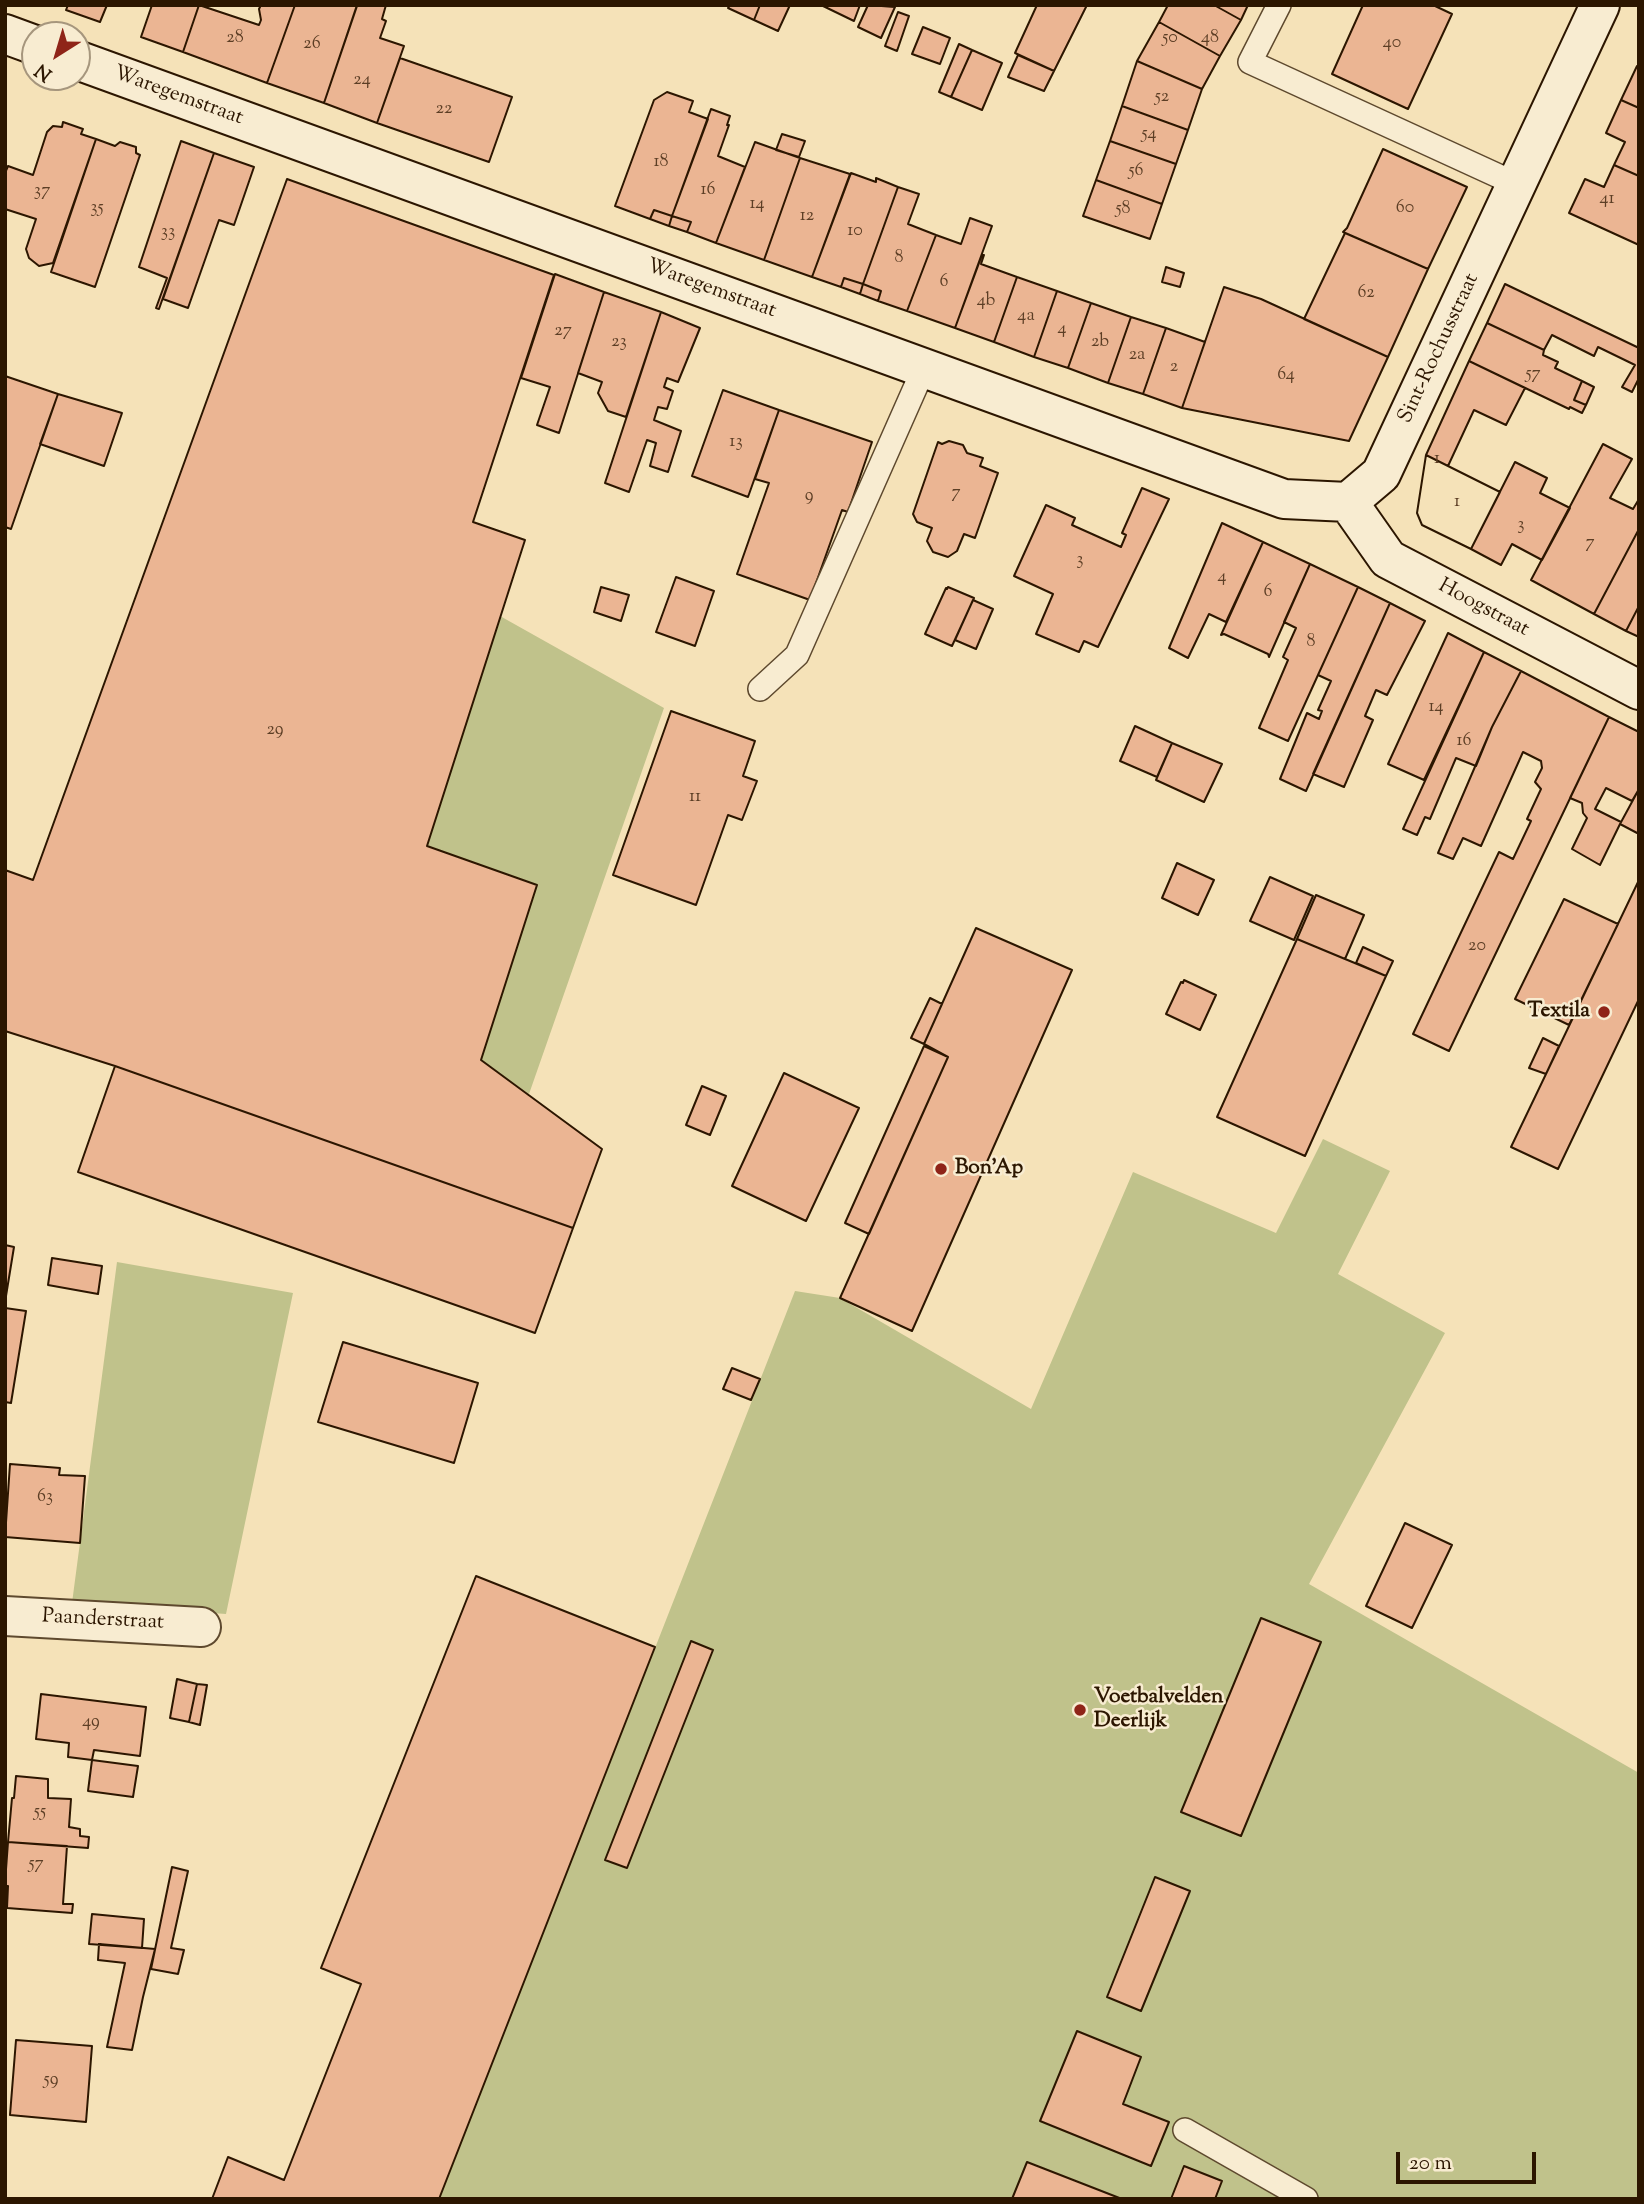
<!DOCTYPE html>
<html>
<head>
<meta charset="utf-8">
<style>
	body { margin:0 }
	#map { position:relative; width:1644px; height:2204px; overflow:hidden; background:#f5e2b8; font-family:"Sorts Mill Goudy",serif }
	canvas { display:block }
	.frame { position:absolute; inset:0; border:7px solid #2c1600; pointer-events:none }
	.north { position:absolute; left:21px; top:21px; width:70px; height:70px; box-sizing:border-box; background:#f8ecd1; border:2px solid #a6967d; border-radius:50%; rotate:217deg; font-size:19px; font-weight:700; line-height:28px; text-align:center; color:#2c1600 }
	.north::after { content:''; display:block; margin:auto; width:24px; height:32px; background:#8f2418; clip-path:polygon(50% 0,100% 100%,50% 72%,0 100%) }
	.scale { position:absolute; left:1396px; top:2152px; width:140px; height:32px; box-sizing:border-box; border:4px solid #2c1600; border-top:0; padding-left:9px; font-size:21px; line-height:24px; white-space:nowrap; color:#2c1600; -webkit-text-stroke:5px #f8ecd1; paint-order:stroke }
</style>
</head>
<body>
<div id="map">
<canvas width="1644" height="2204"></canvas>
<div class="frame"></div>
<div class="north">N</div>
<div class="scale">20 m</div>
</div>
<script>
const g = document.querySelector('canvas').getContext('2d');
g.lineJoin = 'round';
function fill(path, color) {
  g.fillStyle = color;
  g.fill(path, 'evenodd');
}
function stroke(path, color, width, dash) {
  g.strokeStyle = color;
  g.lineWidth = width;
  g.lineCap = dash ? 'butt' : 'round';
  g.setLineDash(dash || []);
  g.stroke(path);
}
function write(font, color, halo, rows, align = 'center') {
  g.font = font + ' "Sorts Mill Goudy",serif';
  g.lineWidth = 5;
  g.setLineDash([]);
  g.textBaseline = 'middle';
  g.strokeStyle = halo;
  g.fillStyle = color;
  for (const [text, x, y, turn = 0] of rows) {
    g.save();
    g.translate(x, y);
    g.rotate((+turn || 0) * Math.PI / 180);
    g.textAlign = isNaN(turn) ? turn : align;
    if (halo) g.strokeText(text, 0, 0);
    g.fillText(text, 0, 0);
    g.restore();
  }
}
fill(new Path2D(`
	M500,616L664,708L529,1094L481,1060L537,885L427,846Z
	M1323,1139L1390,1171L1338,1274L1445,1333L1309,1584L1639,1773V2199H439L795,1291L840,1298L1031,1409L1133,1172L1276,1233Z
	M117,1262L293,1293L226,1614L72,1603Z`), '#c0c28b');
const building = new Path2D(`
	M68,5H107L100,22L66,10Z
	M152,5H199L183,52L141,37Z
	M199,5L259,25L261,20L259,9L261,5H295L267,83L183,52Z
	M295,5L357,6L324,103L267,83Z
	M386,5L382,19L386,21L380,38L404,46L377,123L324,103L357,5Z
	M730,5H760L754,20L728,8Z
	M760,5H790L778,31L754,20Z
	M821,5H860L854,21Z
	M868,5L895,7L881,38L858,27Z
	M1037,5H1087L1054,71L1015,53Z
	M1168,5H1214L1241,20L1220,56L1159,22Z
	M1214,5H1248L1241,20Z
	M1363,5H1433L1452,14L1408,109L1332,74Z
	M898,12L909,16L897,51L885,46Z
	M1159,22L1220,56L1202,89L1137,61Z
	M923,27L950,38L940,64L912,54Z
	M959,44L972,50L951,97L939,92Z
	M972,50L1002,63L982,110L951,97Z
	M1018,55L1054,71L1044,91L1008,77Z
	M400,58L512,97L489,162L377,123Z
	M1137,61L1202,89L1188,130L1122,106Z
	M1637,66L1639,67V108L1621,100Z
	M667,92L693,101L689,112L708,119L672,216L654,210L650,219L615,206L654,100Z
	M1621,100L1639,108V176L1614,165L1625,142L1606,133Z
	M1122,106L1188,130L1176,164L1110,141Z
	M711,109L730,116L727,125H729L718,156L745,167L716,243L687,232L691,222L672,216Z
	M63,122L83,129L81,134L96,139L53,263L39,266L29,258L26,249L36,219L5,209V173L8,166L33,175L47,132L53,126L62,127Z
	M782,134L805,141L799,157L776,150Z
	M96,139L115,146L120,142L136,147V153L140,155L95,287L51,272Z
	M181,141L214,153L159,309L156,308L167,278L139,267Z
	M1110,141L1176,164L1162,204L1096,180Z
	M755,142L800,158L764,260L716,243Z
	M1383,149L1467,187L1428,269L1343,232L1347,228Z
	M214,153L254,167L234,225L219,220L188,308L163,299Z
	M800,158L850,174L812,277L764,260Z
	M1614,165L1639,176V245L1569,213L1585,179L1604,187Z
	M851,173L876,182V178L898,187L863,284L844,278L841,287L812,277Z
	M287,179L554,275L473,522L525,540L427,846L537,885L481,1060L602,1149L573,1228L115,1066L5,1031V870L33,880Z
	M1096,180L1162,204L1150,239L1083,216Z
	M898,187L919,194L908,224L936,235L907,311L878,301L881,291L863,284Z
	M654,210L672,216L669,226L650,219Z
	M672,216L691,222L687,232L669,226Z
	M970,218L992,226L955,328L907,311L936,235L961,244Z
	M1345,233L1428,269L1388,357L1304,319Z
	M982,255H984L981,264L1017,277L994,342L955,328Z
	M1166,267L1184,273L1180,287L1162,282Z
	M555,274L604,292L559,433L537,425L550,387L521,378Z
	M1017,277L1057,291L1034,357L994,342Z
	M844,278L863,284L860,294L841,287Z
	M863,284L881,291L878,301L860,294Z
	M1505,284L1639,348V378L1632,392L1622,387L1635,365L1598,347L1594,356L1552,335L1544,350L1487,323Z
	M1224,287L1261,299L1388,357L1349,441L1182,408Z
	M1057,291L1091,303L1068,368L1034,357Z
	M604,292L661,312L626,417L608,411L598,393L602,382L578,373Z
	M1091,303L1131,317L1108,383L1068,368Z
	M661,312L700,328L678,382L667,378L664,387L673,391L667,409L658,407L654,420L681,431L668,472L650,466L656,443L647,440L629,492L605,483Z
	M1131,317L1166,328L1143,394L1108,383Z
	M1487,323L1544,350L1543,355L1558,362L1555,368L1582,381L1574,400L1586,405L1582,413L1570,407L1569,409L1469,361Z
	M1166,328L1205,342L1182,408L1143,394Z
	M1469,361L1525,388L1506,425L1474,410L1448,466L1500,492L1471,549L1422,525L1417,513L1426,455Z
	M5,376L58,394L11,529L5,527Z
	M1582,381L1594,387L1586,405L1574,400Z
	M723,390L779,410L748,497L692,476Z
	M58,394L122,413L104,466L40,444Z
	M779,410L872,442L848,512L842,510L810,600L737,574L769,483L755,479Z
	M949,441L963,445L967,453L983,458L980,466L998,473L975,538L964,534L957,551L948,557L933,552L927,541L932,528L917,522L913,514L938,442L942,444Z
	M1603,444L1632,459L1610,498L1633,509L1639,499V529L1594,614L1531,580Z
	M1426,455L1500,492L1471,549L1422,525L1417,513Z
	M1515,462L1547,478L1540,493L1570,508L1542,560L1512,544L1501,565L1471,549Z
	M1142,488L1169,499L1098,647L1084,641L1079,652L1036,634L1053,594L1014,576L1046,505L1075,518L1072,525L1121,547L1126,535L1122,533Z
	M1222,523L1263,542L1226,622L1209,614L1188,658L1169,648Z
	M1639,529V606L1626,631L1594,614Z
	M1263,542L1310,564L1269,657L1268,654L1224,634L1221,635Z
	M1310,564L1358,587L1288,741L1259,728L1288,660L1283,657L1296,628L1284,622Z
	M676,577L714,591L695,646L656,632Z
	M601,587L629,595L621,621L594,612Z
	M948,587L974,598L952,646L925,634L946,588L947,589Z
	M1358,587L1390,603L1306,791L1280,779L1307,713L1319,719L1322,711L1318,710L1331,681L1318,675Z
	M973,600L993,609L976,649L955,640Z
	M1390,603L1425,621L1387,695L1376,690L1365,716L1373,720L1344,787L1313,774Z
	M1639,606V637L1626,631Z
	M1448,633L1484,652L1424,780L1388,764Z
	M1484,652L1521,671L1492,727L1476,766L1456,758L1430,819L1425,817L1417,835L1403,829Z
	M1521,671L1609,717L1449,1051L1413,1034L1499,852L1513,859L1531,821L1527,819L1541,789L1535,782L1542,768L1541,761L1523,752L1481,846L1463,838L1453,859L1438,853L1492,727Z
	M671,711L755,741L743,776L757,781L742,820L728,815L696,905L613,875Z
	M1609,717L1639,732V789L1632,801L1606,788L1595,809L1621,822L1600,865L1572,849L1587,818L1583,813L1582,803L1570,798Z
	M1135,726L1172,743L1157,777L1120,761Z
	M1172,743L1222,764L1204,802L1156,780Z
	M1639,789V834L1620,824Z
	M1177,863L1214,880L1198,915L1162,898Z
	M1270,877L1313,896L1294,940L1250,921Z
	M1639,880V999L1558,1169L1511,1147Z
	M1316,895L1364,915L1345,959L1297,939Z
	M1564,899L1618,924L1569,1025L1515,999Z
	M976,928L1072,970L912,1331L840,1298L948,1057L924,1044Z
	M1297,939L1386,976L1305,1156L1217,1117Z
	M1363,947L1393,961L1386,976L1356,963Z
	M1184,980L1216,995L1200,1030L1166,1014L1181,982L1183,983Z
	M930,998L942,1004L924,1044L911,1038Z
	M1543,1038L1559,1046L1546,1074L1529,1068Z
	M924,1046L948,1057L869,1234L845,1223Z
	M115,1066L573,1228L535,1333L78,1172Z
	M784,1073L859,1108L806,1221L732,1186Z
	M702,1086L726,1096L710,1135L686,1125Z
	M5,1245L14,1247L5,1302Z
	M52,1258L102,1266L98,1294L48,1285Z
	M5,1308L26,1311L11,1403L5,1402Z
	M343,1342L478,1383L454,1463L318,1422Z
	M732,1368L760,1379L751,1400L723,1389Z
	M10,1464L60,1468L59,1475L85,1476L80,1543L5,1537Z
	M1405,1523L1452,1545L1412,1628L1366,1606Z
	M476,1576L655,1647L439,2199H212L228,2157L284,2180L361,1984L321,1968Z
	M1261,1618L1321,1642L1241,1836L1181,1812Z
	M691,1641L713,1650L627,1868L605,1860Z
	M177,1679L197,1684L189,1722L170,1718Z
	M197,1684L207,1685L200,1725L189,1722Z
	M41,1694L146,1707L140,1756L94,1750L92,1760L68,1757L69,1743L36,1739Z
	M92,1760L138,1766L133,1797L88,1791Z
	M16,1776L48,1779V1798L71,1799L69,1827L80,1829V1836L89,1837L88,1848L8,1842L12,1798H14Z
	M8,1842L67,1846L63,1904H73L72,1913L7,1908L8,1886H5V1883Z
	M172,1867L188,1871L171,1948L184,1950L178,1974L151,1969Z
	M1155,1877L1190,1891L1141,2011L1107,1997Z
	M92,1914L144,1919L142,1948L89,1944Z
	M99,1944L155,1949L143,1997L132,2050L107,2047L125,1963L98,1960Z
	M1077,2031L1141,2057L1123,2104L1169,2122L1151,2166L1040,2121Z
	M16,2040L92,2046L86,2122L10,2115Z
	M1027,2162L1122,2199H1012Z
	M1184,2166L1222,2181L1215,2199H1171Z`);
fill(building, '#ebb593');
stroke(building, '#2c1600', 2);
const lane = new Path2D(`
	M1279,5L1250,62L1516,184
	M760,689L797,655L924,368
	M1185,2130L1306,2199`);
const street = new Path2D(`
	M5,1616L201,1627`);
const secondary = new Path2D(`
	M5,34L35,45
	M77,60L1284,499L1348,502
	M1348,502L1381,474L1600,5
	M1348,502L1388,559L1639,690`);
stroke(lane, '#5e492e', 26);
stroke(street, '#5e492e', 42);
stroke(secondary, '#2c1600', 42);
stroke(lane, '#f8ecd1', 23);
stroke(street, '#f8ecd1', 38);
stroke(secondary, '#f8ecd1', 38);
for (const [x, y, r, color] of [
	[1604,1012,7,"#8f2418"],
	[941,1169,7,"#8f2418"],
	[1080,1710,7,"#8f2418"]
]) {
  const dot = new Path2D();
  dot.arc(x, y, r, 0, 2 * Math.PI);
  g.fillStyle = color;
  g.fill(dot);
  stroke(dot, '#f8ecd1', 2.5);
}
write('18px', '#5c3e25', null, [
	["28",235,39],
	["50",1170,39],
	["48",1210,39],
	["40",1392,44],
	["26",312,45],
	["24",362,81],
	["52",1162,98],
	["22",444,110],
	["54",1149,135],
	["18",661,163],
	["56",1136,172],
	["16",708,191],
	["37",42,192],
	["41",1607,200],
	["14",757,205],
	["35",97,209],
	["60",1405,209],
	["58",1123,210],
	["12",807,217],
	["10",855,232],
	["33",168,233],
	["8",899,259],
	["6",944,283],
	["62",1366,294],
	["4b",986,302],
	["4a",1026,317],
	["4",1062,330],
	["27",563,332],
	["23",619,343],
	["2b",1100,343],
	["2a",1137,356],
	["2",1174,368],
	["57",1533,375],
	["64",1286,376],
	["13",736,443],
	["1",1437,460],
	["7",956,494],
	["9",809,497],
	["1",1457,503],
	["3",1521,526],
	["7",1590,544],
	["3",1080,561],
	["4",1222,578],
	["6",1268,593],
	["8",1311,643],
	["14",1436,708],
	["29",275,731],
	["16",1464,742],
	["11",695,798],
	["20",1477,947],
	["63",45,1498],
	["49",91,1723],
	["55",40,1813],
	["57",36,1865],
	["59",51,2081]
]);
write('21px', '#2c1600', '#f8ecd1', [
	["Waregemstraat",178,97,20],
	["Waregemstraat",711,290,20],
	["Sint-Rochusstraat",1440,349,-65],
	["Hoogstraat",1483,609,28],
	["Paanderstraat",103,1621,3]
]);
write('bold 21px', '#2c1600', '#f8ecd1', [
	["Textila",1590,1012,"right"],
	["Bon'Ap",955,1169],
	["Voetbalvelden",1094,1698],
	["Deerlijk",1094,1722]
], 'left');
</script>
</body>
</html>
